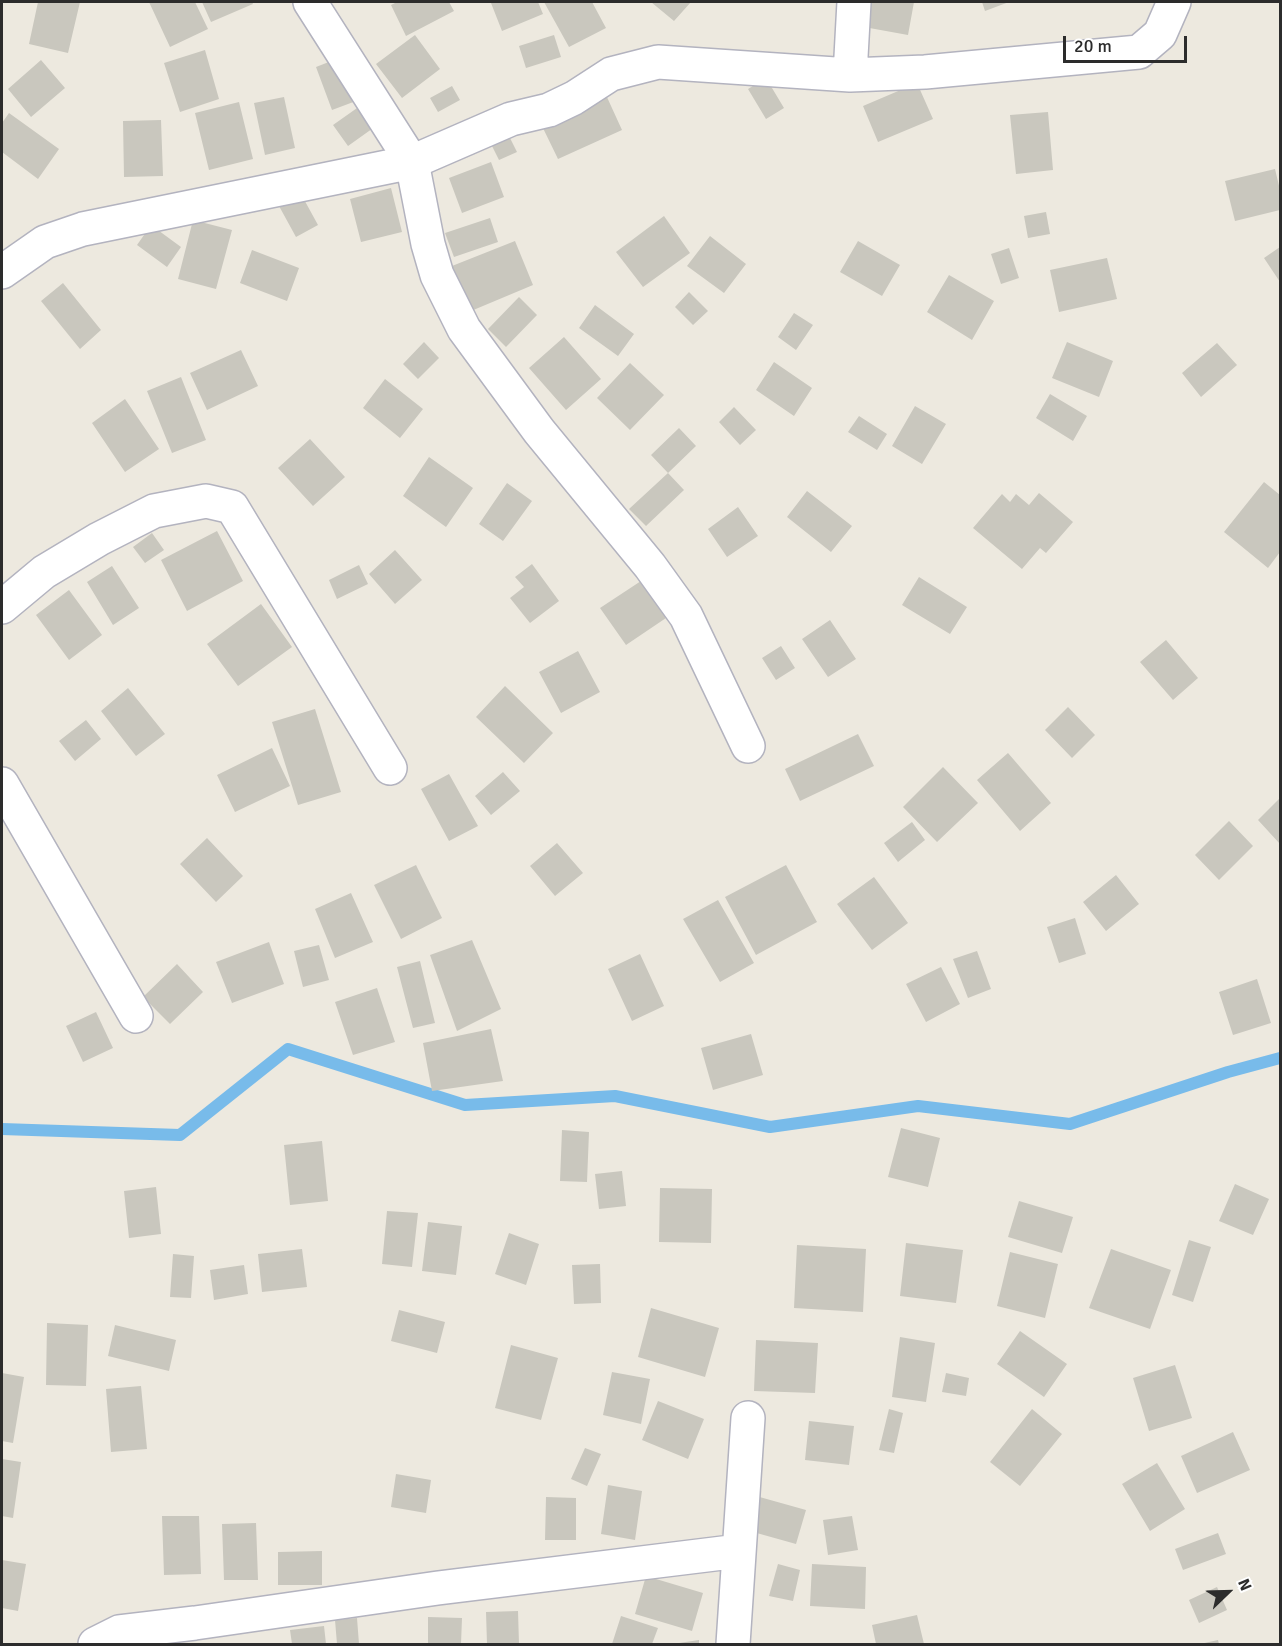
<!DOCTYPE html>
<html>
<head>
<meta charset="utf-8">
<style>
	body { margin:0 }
	#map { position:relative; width:1282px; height:1646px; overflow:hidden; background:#ede9df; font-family:Signika,sans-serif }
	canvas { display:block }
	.frame { position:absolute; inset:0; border:3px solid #2c2c2c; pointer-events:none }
	.north { position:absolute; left:1198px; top:1562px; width:60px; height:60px; -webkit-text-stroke:4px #fff; paint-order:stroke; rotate:67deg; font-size:16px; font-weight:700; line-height:24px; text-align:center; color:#2c2c2c }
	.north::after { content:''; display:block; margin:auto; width:21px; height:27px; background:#2c2c2c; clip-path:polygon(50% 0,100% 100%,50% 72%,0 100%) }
	.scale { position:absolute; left:1063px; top:36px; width:124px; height:27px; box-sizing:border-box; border:3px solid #2c2c2c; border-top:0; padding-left:8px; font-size:18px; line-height:21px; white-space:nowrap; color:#2c2c2c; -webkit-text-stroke:4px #fff; paint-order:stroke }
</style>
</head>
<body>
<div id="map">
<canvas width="1282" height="1646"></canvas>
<div class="frame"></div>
<div class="north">N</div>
<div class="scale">20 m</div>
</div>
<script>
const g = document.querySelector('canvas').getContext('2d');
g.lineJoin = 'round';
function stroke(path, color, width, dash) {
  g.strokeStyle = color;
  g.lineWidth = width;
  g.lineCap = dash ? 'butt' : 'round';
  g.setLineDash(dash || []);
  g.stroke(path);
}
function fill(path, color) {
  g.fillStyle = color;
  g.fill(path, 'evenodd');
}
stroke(new Path2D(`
	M2,1129L180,1135L288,1049L465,1105L615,1096L770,1127L918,1106L1070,1124L1228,1072L1280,1058`), '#78bbea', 12);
fill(new Path2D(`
	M38,2H80L68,53L29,44Z
	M149,2H195L208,29L170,47Z
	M202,2H252L253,4L211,22Z
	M397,2H449L454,11L406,36L391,5Z
	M494,2H538L543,14L502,31L491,3Z
	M544,2H592L606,28L569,47Z
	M651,2H691L674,21Z
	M868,2H914L908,35L864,27Z
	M982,2H1009L985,11Z
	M415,35L440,69L402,98L376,64Z
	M554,35L561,57L526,68L519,46Z
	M205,50L219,99L180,112L164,63Z
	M339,58L356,101L332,110L316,67Z
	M41,60L65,88L31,117L8,89Z
	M766,78L784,108L766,119L748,89Z
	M917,83L933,119L878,142L863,106Z
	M452,86L460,100L438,112L430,98Z
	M606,95L622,130L558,159L541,124Z
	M284,97L295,148L265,155L254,103Z
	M367,101L383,121L348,146L333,125Z
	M239,102L253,159L209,170L195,113Z
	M1048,112L1053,170L1016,174L1010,115Z
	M9,113L59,149L38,179L2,152V123Z
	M161,120L163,176L124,177L123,121Z
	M505,128L517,152L499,160L487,136Z
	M491,162L504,197L462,213L449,178Z
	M1275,169L1280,190V210L1235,221L1225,181Z
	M391,188L402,232L361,242L350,199Z
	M301,194L318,225L296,237L279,206Z
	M1046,212L1050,234L1028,238L1024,216Z
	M664,216L690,253L643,287L616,252Z
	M490,218L498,242L454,257L445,233Z
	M193,220L232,230L216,289L178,279Z
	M151,225L181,247L167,267L137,245Z
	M710,236L746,264L724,293L687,266Z
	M515,241L533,285L471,311L452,266Z
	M858,241L900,265L882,296L840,272Z
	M1280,247V282L1264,258Z
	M1009,248L1019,278L1001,284L991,254Z
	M252,250L299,268L287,301L240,283Z
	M1107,258L1117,299L1059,312L1050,270Z
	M949,275L994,301L972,340L927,312Z
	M63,283L101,330L80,349L41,301Z
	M689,292L708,311L693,325L675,307Z
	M519,297L537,315L506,347L488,329Z
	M595,305L634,334L618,356L579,328Z
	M794,313L813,325L796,350L778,337Z
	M564,337L601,379L566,410L529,368Z
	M424,342L439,358L418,379L403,364Z
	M1067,342L1113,361L1099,397L1052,378Z
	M1217,343L1237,365L1201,397L1182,373Z
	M241,350L258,386L207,410L190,373Z
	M774,362L812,388L794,416L756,390Z
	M630,363L664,395L630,430L597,398Z
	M181,377L206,440L172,453L147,391Z
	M385,379L423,409L400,438L363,408Z
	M1050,394L1087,416L1073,441L1036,418Z
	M125,399L159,449L125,472L92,423Z
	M915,406L946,424L922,464L892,446Z
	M734,407L756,430L740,445L719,422Z
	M859,416L887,434L877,450L848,432Z
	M679,428L696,446L668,473L684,490L646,526L629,509L668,473L651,455Z
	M310,439L345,477L313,506L278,468Z
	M429,457L473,488L446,527L403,496Z
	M1264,482L1280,495V552L1268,568L1224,532Z
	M507,483L532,501L503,541L479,524Z
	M807,491L852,526L831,552L787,517Z
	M1039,493L1073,522L1046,553L1040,548L1022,569L973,528L1002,494L1010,502L1016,494L1029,505Z
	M738,507L758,536L727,557L708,529Z
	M217,531L243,581L187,611L161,560Z
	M152,533L164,550L145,563L133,547Z
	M395,550L422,580L395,604L369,574Z
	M532,564L559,601L530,623L510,598L524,587L515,577Z
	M359,565L368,584L337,599L329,580Z
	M112,566L139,608L113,625L87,582Z
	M919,577L967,607L950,634L902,605Z
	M641,581L666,618L626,645L600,608Z
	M69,590L102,635L69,660L36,615Z
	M261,604L292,647L238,686L207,644Z
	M830,620L856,659L828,677L802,639Z
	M1166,640L1198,678L1173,700L1140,662Z
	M781,646L795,668L776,680L762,658Z
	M578,651L600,692L561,713L539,672Z
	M505,686L553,733L524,763L476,717Z
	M128,688L165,734L136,756L101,711Z
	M1068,707L1095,735L1072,758L1045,730Z
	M315,709L341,792L298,805L272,722Z
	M86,720L101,739L75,761L59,741Z
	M858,734L874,766L800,801L785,769Z
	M272,748L290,786L235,812L217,775Z
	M1008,753L1051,803L1020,831L977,780Z
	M943,767L978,803L937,842L903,807Z
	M503,772L520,791L491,815L475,796Z
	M449,774L478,826L449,841L421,789Z
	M1280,798V844L1258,820Z
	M1229,821L1253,846L1219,880L1195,855Z
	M912,822L925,840L898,862L884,843Z
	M207,838L243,876L216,902L180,864Z
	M557,843L583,873L555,896L530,866Z
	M416,865L442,918L401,939L374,885Z
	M786,865L817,922L756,955L725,897Z
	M1116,875L1139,904L1106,931L1083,902Z
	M874,877L908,923L872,950L837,904Z
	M351,893L373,942L335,958L315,909Z
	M718,900L754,963L720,982L683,919Z
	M1075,918L1086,954L1059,963L1047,927Z
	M472,940L501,1009L457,1031L430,955Z
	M269,942L284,984L232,1003L216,962Z
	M319,945L329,980L303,987L294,951Z
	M977,951L991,989L968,998L953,959Z
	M640,954L664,1006L632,1021L608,969Z
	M420,961L435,1023L413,1028L397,967Z
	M177,964L203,992L170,1024L143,997Z
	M941,967L960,1004L926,1022L906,984Z
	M1257,979L1271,1023L1233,1035L1219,992Z
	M377,988L395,1042L353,1055L335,1002Z
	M96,1012L113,1048L83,1062L66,1026Z
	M491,1029L503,1081L432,1091L423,1043Z
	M751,1034L763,1075L713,1090L701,1048Z
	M901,1128L940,1138L928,1187L888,1177Z
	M562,1130L589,1132L587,1182L560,1181Z
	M322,1141L328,1201L290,1205L284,1145Z
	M622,1171L626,1206L599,1209L595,1174Z
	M1235,1184L1269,1199L1253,1235L1219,1221Z
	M156,1187L161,1234L129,1238L124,1191Z
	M660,1188L712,1189L711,1243L659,1242Z
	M1019,1201L1073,1217L1062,1253L1008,1237Z
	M387,1211L418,1213L412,1267L382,1264Z
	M428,1222L462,1226L456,1275L422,1271Z
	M509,1233L539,1244L526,1285L495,1274Z
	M1189,1240L1211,1247L1193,1302L1172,1295Z
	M906,1243L963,1250L956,1303L900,1296Z
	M797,1245L866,1249L863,1312L794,1308Z
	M302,1249L307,1287L262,1292L258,1254Z
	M1111,1249L1171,1270L1150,1329L1089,1308Z
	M1010,1252L1058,1264L1045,1318L997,1306Z
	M173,1254L194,1256L191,1298L170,1297Z
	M600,1264L601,1303L574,1304L572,1265Z
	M244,1265L248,1294L214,1300L210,1270Z
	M651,1308L719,1328L705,1377L638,1357Z
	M399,1310L445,1322L437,1353L391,1341Z
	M47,1323L88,1325L86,1386L46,1385Z
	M115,1325L176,1340L169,1371L108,1356Z
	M1020,1331L1067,1364L1044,1397L997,1364Z
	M900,1337L935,1343L926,1402L892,1397Z
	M756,1340L818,1343L815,1393L754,1391Z
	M511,1345L558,1358L541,1420L495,1408Z
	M1175,1365L1192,1418L1149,1431L1133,1378Z
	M612,1372L650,1379L641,1424L603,1415Z
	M2,1373L24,1377L13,1443L2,1441Z
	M946,1373L969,1378L966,1396L942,1392Z
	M141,1386L147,1449L111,1452L106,1389Z
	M658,1401L704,1419L688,1459L642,1440Z
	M889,1409L903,1413L894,1453L879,1450Z
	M1032,1409L1062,1434L1020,1486L990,1462Z
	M809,1421L854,1426L849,1465L805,1460Z
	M1233,1432L1250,1470L1197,1493L1181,1456Z
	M585,1448L601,1454L587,1486L571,1479Z
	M2,1459L21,1462L13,1518L2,1516Z
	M1157,1463L1185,1509L1150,1531L1122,1484Z
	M396,1474L431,1480L426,1513L391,1507Z
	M608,1485L642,1491L635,1540L601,1534Z
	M756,1496L806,1510L796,1544L746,1530Z
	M546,1497L576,1498V1540H545Z
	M162,1516H199L201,1574L164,1575Z
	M852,1516L858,1550L828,1555L823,1520Z
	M256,1523L258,1580H224L222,1524Z
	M1218,1533L1226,1554L1183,1570L1175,1549Z
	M322,1551V1585H278V1552Z
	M2,1560L26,1564L18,1611L2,1608Z
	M778,1564L800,1570L793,1601L769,1596Z
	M812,1564L866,1567L865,1609L810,1606Z
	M646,1576L703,1593L692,1631L635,1614Z
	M1217,1587L1227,1610L1199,1623L1189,1600Z
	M518,1611L519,1644H487L486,1612Z
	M917,1615L924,1644H876L872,1625Z
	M621,1616L658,1628L652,1644H612Z
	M428,1617L462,1618L461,1644H428Z
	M357,1618L359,1644H337L335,1620Z
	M324,1626L326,1644H292L290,1630Z
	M699,1640V1644H679V1643Z
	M1218,1640L1219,1644H1200Z`), '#c9c7be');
const minor = new Path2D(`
	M310,2L412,162L428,244L437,275L464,329L539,431L650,566L686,616L748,746
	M850,75L854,2
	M2,272L45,242L83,229L412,162L511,119L549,110L574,98L611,74L658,62L850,75L925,72L1139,52L1160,34L1174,2
	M2,607L44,572L99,539L154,511L206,501L232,507L390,768
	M2,784L136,1016
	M95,1644L119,1632L195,1623L438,1588L739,1551
	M733,1644L748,1418`);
stroke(minor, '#b3b3bf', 36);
stroke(minor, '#fff', 33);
</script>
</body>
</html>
